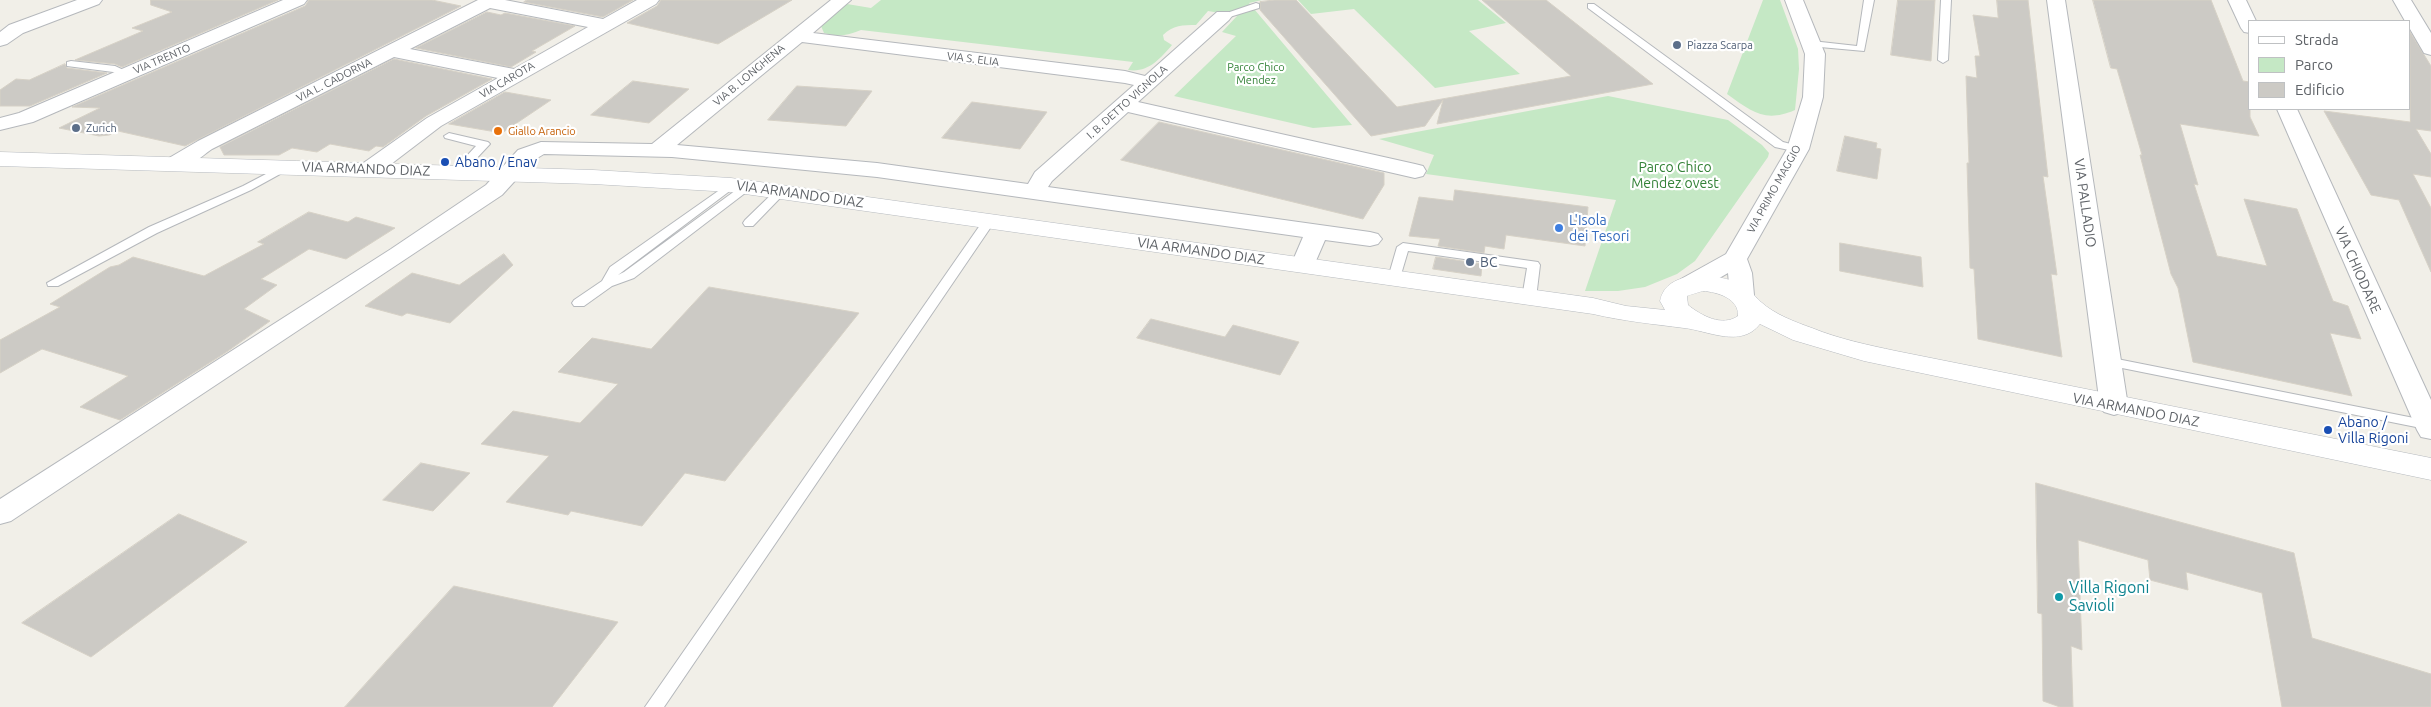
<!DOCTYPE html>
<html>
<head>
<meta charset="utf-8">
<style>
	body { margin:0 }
	#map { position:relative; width:2431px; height:707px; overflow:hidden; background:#f1efe8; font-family:Ubuntu,sans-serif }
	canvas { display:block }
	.legend { position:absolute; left:2248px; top:20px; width:162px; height:90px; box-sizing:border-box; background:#fff; border:1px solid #bfc1c3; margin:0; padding:6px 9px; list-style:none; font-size:15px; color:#5f6368 }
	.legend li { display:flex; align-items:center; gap:10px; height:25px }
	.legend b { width:25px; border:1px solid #bfc1c3 }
</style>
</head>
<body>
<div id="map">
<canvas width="2431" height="707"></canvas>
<ul class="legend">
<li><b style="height:6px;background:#fff"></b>Strada</li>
<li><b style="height:14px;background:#c5e8c5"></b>Parco</li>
<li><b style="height:14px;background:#cccac5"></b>Edificio</li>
</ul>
</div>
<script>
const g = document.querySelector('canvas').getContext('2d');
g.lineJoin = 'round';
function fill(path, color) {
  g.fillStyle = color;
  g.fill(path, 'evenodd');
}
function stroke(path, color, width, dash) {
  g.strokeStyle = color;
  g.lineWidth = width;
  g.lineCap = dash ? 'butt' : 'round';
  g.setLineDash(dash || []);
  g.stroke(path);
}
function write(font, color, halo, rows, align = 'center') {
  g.font = font + ' Ubuntu,sans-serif';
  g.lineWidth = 4.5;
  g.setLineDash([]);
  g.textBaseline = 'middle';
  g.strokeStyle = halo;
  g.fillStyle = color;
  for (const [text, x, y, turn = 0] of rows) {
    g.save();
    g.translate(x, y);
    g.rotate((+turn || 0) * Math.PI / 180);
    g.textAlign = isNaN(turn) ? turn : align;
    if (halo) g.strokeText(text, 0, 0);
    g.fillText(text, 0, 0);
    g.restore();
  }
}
fill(new Path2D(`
	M881,0H1262L1249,3L1352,125L1313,128L1174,96L1236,36L1222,32L1237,16L1208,11L1196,25C1183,25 1173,25 1163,35L1164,40L1172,45C1160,59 1148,73 1128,70L1133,62L861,30C847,36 838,37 824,33L821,26L847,4L871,8Z
	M1298,0H1478L1506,23L1469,31L1520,74L1435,88L1354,9L1311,14Z
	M1763,0H1780L1798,49L1799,69L1795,110C1765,123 1752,112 1727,94Z
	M1608,96L1728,120L1762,145L1769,153L1768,157L1695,261L1677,274L1645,287L1618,291H1585L1616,200L1426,174L1434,155L1379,139Z`), '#c5e8c5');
const building = new Path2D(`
	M151,0H278L122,67L115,64L75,60L143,31L132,28L172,12L151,5Z
	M309,0H432L461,6L185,146L118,131L109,135L99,136L59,128L100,108L72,107L305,6Z
	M527,0H633L603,17L524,2Z
	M661,0H792L718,44L627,23L657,6Z
	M1274,0H1296L1397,107L1571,76L1482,0H1546L1653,84L1437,124L1443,100L1425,126L1371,136L1260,10V2Z
	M1898,0H1935L1931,61L1891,55Z
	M1997,0H2028L2048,177L2043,176L2057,275L2051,274L2062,357L1978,339L1974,269L1970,268L1967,163H1969L1966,76L1977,78L1975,56H1980L1973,15L1998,18Z
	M2093,0H2211L2243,81L2250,82V117L2259,136L2180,124L2198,185L2194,184L2217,256L2267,266L2244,199L2297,209L2333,301L2348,306L2361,339L2330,333L2352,396L2193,362L2178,288L2171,274L2140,155H2142L2117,69L2111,68Z
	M487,12L501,15L505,13L575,26L532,51L536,52L511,67L416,48Z
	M2410,32L2431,66V131L2416,129L2431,154V177L2413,174L2431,208V272L2399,200L2371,195L2324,111L2410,122Z
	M394,59L492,79L426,116L383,147L376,146L369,151L330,144L317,152L292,148L279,155H224L220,147Z
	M65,64L67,68L107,73L30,106H0V90L16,79L29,80Z
	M633,81L689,89L649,123L591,115Z
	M797,86L872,91L846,126L768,120Z
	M505,92L551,100L502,133L449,124Z
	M972,102L1047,112L1020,149L942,138Z
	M1159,122L1384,173V185L1363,219L1121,160Z
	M1845,136L1877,143L1876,148L1881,149L1877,179L1837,171Z
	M1455,190L1588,207L1585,246L1506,235L1504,249L1485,246L1484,253L1438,246L1440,239L1409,236L1419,197L1453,201Z
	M309,212L348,222L356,217L395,228L346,259L309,249L261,279L277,285L244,309L270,321L228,351L120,420L80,407L128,376L42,349L0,373V340L60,307L50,304L110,267L119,265L133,257L204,276L264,244L258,242Z
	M1840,243L1921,257L1923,287L1840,271Z
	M504,254L513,265L450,323L407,313L402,316L365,306L412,273L459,285Z
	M1436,257L1482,264L1481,276L1433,269Z
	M709,287L859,313L725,481L685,473L642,526L571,511L568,515L506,502L549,456L481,444L513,411L580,423L618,384L558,372L592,338L651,349Z
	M1151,319L1225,337L1233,325L1299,342L1280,375L1137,338Z
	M421,463L470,473L433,511L383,500Z
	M2036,483L2294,553L2312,638L2431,674V707H2282L2262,593L2186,572L2188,590L2150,580L2148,560L2078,540L2082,650L2071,646L2073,707H2060L2043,701L2042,614L2038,613Z
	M179,514L247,542L91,657L22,623Z
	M454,586L618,622L552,707H345Z`);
fill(building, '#cccac5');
stroke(building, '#d6d1c6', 1);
const lane = new Path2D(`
	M1864,0H1874L1864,51L1809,46V42L1812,41L1857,46Z
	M1941,0H1951L1948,60L1943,63L1938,60Z
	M1256,3L1259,4V8L1223,19L1218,16Z
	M1588,4H1594L1783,142L1802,147L1804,149L1798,152L1775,147L1588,8Z
	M71,61L115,66L132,74L127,77L113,72L67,66V62Z
	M449,133L488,142L490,144L461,175L457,176L451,173L476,146L445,138L444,136Z
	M287,163L291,164V168L251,190L157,233L58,286H48L47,283L149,227L243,186Z
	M731,182L737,185L735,187L618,275L624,272L743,185H751L753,187L634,278L612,286L584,306H574L572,303L574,300L602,281L610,267Z
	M780,188L784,190L786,192L784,194L753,226H745L743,223L745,220L776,190Z
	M989,217L995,221L664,707H645L985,218Z
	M1403,243L1538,262L1540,265L1536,298L1529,302L1522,298L1527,268L1408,251L1400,278L1399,281H1389L1388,278L1397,247Z
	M2107,357L2429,421L2431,422V430L2102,364L2100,361Z`);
const street = new Path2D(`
	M77,0H102L99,4L23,33L7,44L0,46V32L9,25Z
	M283,0H307L304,4L33,122L0,130V118L19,113Z
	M478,0H505L603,19L637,0H659L656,4L441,126L378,174L370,176L362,174L359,169L362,164L427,118L498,78L394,57L212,149C199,158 186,172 169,168L166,163L169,158L198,141ZM490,8L588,27L514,69L410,49Z
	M831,0H851L813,33L1125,71L1145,76L1217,12H1229L1232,16L1229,20L1138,102L1415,164L1423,166L1426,171L1423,176L1415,178L1128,112L1052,181L1048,187L1370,232L1378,234L1382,239L1378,244L1370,246L1325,240L1312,270L1303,272L1294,270L1291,265L1303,237L877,177L672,157L544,154L534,160L502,195L11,521L0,524V499L391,249L486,185L518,150L541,142L652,144ZM802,42L1125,83L1134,85L1035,172L1028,184L877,163L677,145Z
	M1785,0H1803L1825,54L1823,97L1809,149L1747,259L1752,273L1754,295L1751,300L1742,302L1733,300L1730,295L1728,273C1713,281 1699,294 1681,289L1678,284L1681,279L1726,254L1787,149L1803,97L1805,54Z
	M2047,0H2065L2128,406L2124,412L2114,415L2104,412L2100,406Z
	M2228,0H2246L2256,21H2250V33L2244,32L2241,28Z
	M2393,0H2411L2431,33V55L2424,53L2410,29V21H2405Z
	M2277,109H2297L2431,400V439L2421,437L2417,430Z`);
const secondary = new Path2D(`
	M0,152L593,170L731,178L1593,298L1626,306L1665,310L1660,301C1666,269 1715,273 1738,283C1749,287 1753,295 1761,302C1774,314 1795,322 1812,328C1839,339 1868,345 1896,351L2431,458V480L1864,361L1793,340L1760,324C1741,349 1706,330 1684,328C1653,324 1623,321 1593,314L731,192L593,184L0,166ZM1703,291C1717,292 1739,298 1738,316C1722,327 1702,316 1688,305L1687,296Z`);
stroke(lane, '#b5b8bc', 2);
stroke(street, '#b5b8bc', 2);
stroke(secondary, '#b6babf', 1);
fill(lane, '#fff');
fill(street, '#fff');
fill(secondary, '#fff');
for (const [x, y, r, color] of [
	[1677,45,5,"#5c6f8a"],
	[76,128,5,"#5c6f8a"],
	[498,131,5,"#e8710a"],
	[445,162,5,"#1a4fb4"],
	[1559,228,5,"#3f7fe0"],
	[1470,262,5,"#5c6f8a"],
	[2328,430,5,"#1a4fb4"],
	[2059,597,5,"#0f9aa8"]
]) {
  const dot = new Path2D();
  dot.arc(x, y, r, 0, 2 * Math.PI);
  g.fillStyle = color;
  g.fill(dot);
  stroke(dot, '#fff', 2);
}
write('11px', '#4e5e75', '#fff', [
	["Piazza Scarpa",1687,45],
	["Zurich",86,128]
], 'left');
write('11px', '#5f6368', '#fff', [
	["VIA TRENTO",162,59,-23],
	["VIA S. ELIA",973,59,7],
	["VIA B. LONGHENA",749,75,-40],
	["VIA L. CADORNA",334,80,-27],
	["VIA CAROTA",507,80,-30],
	["I. B. DETTO VIGNOLA",1127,102,-42],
	["VIA PRIMO MAGGIO",1774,189,-61]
]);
write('11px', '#348238', '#fff', [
	["Parco Chico",1256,67],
	["Mendez",1256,80]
]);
write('11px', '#c56008', '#fff', [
	["Giallo Arancio",508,131]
], 'left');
write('14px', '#164399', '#fff', [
	["Abano / Enav",455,162],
	["Abano /",2338,422],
	["Villa Rigoni",2338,438]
], 'left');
write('14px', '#348238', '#fff', [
	["Parco Chico",1675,167],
	["Mendez ovest",1675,183]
]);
write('14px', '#5f6368', '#fff', [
	["VIA ARMANDO DIAZ",366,169,2],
	["VIA ARMANDO DIAZ",800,194,8],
	["VIA PALLADIO",2085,203,82],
	["VIA ARMANDO DIAZ",1201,251,8],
	["VIA CHIODARE",2358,270,66],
	["VIA ARMANDO DIAZ",2136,410,11]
]);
write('14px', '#366cbe', '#fff', [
	["L'Isola",1569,220],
	["dei Tesori",1569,236]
], 'left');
write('14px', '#4e5e75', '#fff', [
	["BC",1480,262]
], 'left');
write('16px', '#0d838f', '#fff', [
	["Villa Rigoni",2069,588],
	["Savioli",2069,606]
], 'left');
</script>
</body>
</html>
